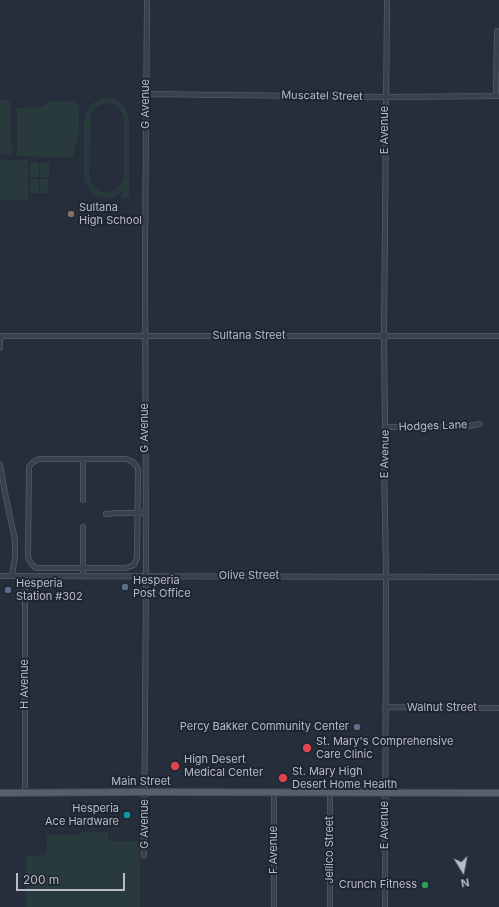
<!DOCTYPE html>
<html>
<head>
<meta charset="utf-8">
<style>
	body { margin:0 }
	#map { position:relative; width:499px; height:907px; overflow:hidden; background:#262d3b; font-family:Inter,sans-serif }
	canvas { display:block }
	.north { position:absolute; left:443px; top:851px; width:40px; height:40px; -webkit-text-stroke:3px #1f2531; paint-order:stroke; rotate:170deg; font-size:11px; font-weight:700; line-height:16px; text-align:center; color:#b6bbc7 }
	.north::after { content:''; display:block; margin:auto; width:14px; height:18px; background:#b6bbc7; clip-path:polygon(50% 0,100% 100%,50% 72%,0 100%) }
	.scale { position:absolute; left:16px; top:873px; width:109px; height:18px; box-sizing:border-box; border:2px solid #b6bbc7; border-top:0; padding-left:5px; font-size:12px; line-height:14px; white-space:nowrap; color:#b6bbc7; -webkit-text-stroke:3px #1f2531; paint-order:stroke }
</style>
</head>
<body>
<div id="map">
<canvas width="499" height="907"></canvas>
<div class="north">N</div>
<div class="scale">200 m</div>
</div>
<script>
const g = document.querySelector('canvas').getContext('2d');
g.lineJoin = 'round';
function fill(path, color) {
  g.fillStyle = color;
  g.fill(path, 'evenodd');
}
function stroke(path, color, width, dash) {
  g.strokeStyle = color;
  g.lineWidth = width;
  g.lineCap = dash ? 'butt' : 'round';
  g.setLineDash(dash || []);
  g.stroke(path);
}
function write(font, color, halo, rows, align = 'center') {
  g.font = font + ' Inter,sans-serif';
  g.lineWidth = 4;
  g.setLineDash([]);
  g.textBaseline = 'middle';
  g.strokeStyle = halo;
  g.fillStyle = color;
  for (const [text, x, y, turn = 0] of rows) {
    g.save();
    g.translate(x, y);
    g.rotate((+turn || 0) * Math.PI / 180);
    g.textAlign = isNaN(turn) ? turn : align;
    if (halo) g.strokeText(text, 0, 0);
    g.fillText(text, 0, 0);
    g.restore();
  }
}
fill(new Path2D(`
	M103,98C119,97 126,104 129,119V198H123V191C108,204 89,198 84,179V120C86,107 91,103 103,98ZM105,103C116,103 123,110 124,120V176C119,198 94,198 89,176L91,115L96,107Z
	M0,100H8L10,102L12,154H0Z
	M52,101H74L79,107V134L73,158L17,156V108L40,107Z
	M0,160H28V200H0Z
	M30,163H39V177H30Z
	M40,163H49V177H40Z
	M30,179H39V193H30Z
	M40,179H48V193H40Z
	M81,832H108V841H140V907H26V856L47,855V835H80Z`), '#293a3d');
const minor = new Path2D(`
	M146,94L385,97L499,96
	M496,96L497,31
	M0,336C166,337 333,335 499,336
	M0,348V336
	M385,427H463L480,424
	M40,459H126L133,462L138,468L137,558L134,565L126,568H37L33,566L28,558L29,467C32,462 35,460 40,459Z
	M0,464L5,493L15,540V556L12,576
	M83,500V459
	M106,514L119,513H145
	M0,576L499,577
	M25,576V793
	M83,576V527
	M385,707L499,708
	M144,856L146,577L145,251L147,0
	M274,907V792
	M330,907V793
	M385,907L386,576L384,459L385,427L384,335L387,0`);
const major = new Path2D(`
	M0,793L139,792L499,793`);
stroke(minor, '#555b67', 6);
stroke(major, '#434955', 8);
stroke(minor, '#3a404c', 4.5);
stroke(major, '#585f6c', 6);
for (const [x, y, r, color] of [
	[71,214,4,"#8d6e63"],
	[125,587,4,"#5c6f8a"],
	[8,590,4,"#5c6f8a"],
	[357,727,4,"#5c6f8a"],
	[307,748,5,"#e0444e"],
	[175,766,5,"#e0444e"],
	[283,778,5,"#e0444e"],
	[127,815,4,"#0f9aa8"],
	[425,885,4,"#2e9e5b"]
]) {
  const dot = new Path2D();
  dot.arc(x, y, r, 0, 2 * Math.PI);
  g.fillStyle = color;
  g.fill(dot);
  stroke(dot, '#1f2531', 1.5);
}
write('11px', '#b6bbc7', '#1f2531', [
	["Muscatel Street",322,96,1],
	["G Avenue",146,104,-90],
	["E Avenue",385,130,-90],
	["Sultana Street",249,336],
	["Hodges Lane",433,426,-2],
	["G Avenue",145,428,-90],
	["E Avenue",385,454,-89],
	["Olive Street",249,576],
	["H Avenue",25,684,-90],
	["Walnut Street",442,708],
	["Main Street",141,782],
	["G Avenue",145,824,-90],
	["E Avenue",385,825,-90],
	["F Avenue",274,850,-90],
	["Jellico Street",330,850,-90]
]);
write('11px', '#b6bbc7', '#1f2531', [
	["Sultana",79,208],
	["High School",79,221],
	["Hesperia",133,581],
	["Post Office",133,594],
	["Hesperia",16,584],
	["Station #302",16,597],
	["Percy Bakker Community Center",349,727,"right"],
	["St. Mary's Comprehensive",316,742],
	["Care Clinic",316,755],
	["High Desert",184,760],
	["Medical Center",184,773],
	["St. Mary High",292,772],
	["Desert Home Health",292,785],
	["Hesperia",119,809,"right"],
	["Ace Hardware",119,822,"right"],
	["Crunch Fitness",417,885,"right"]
], 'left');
</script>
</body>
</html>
